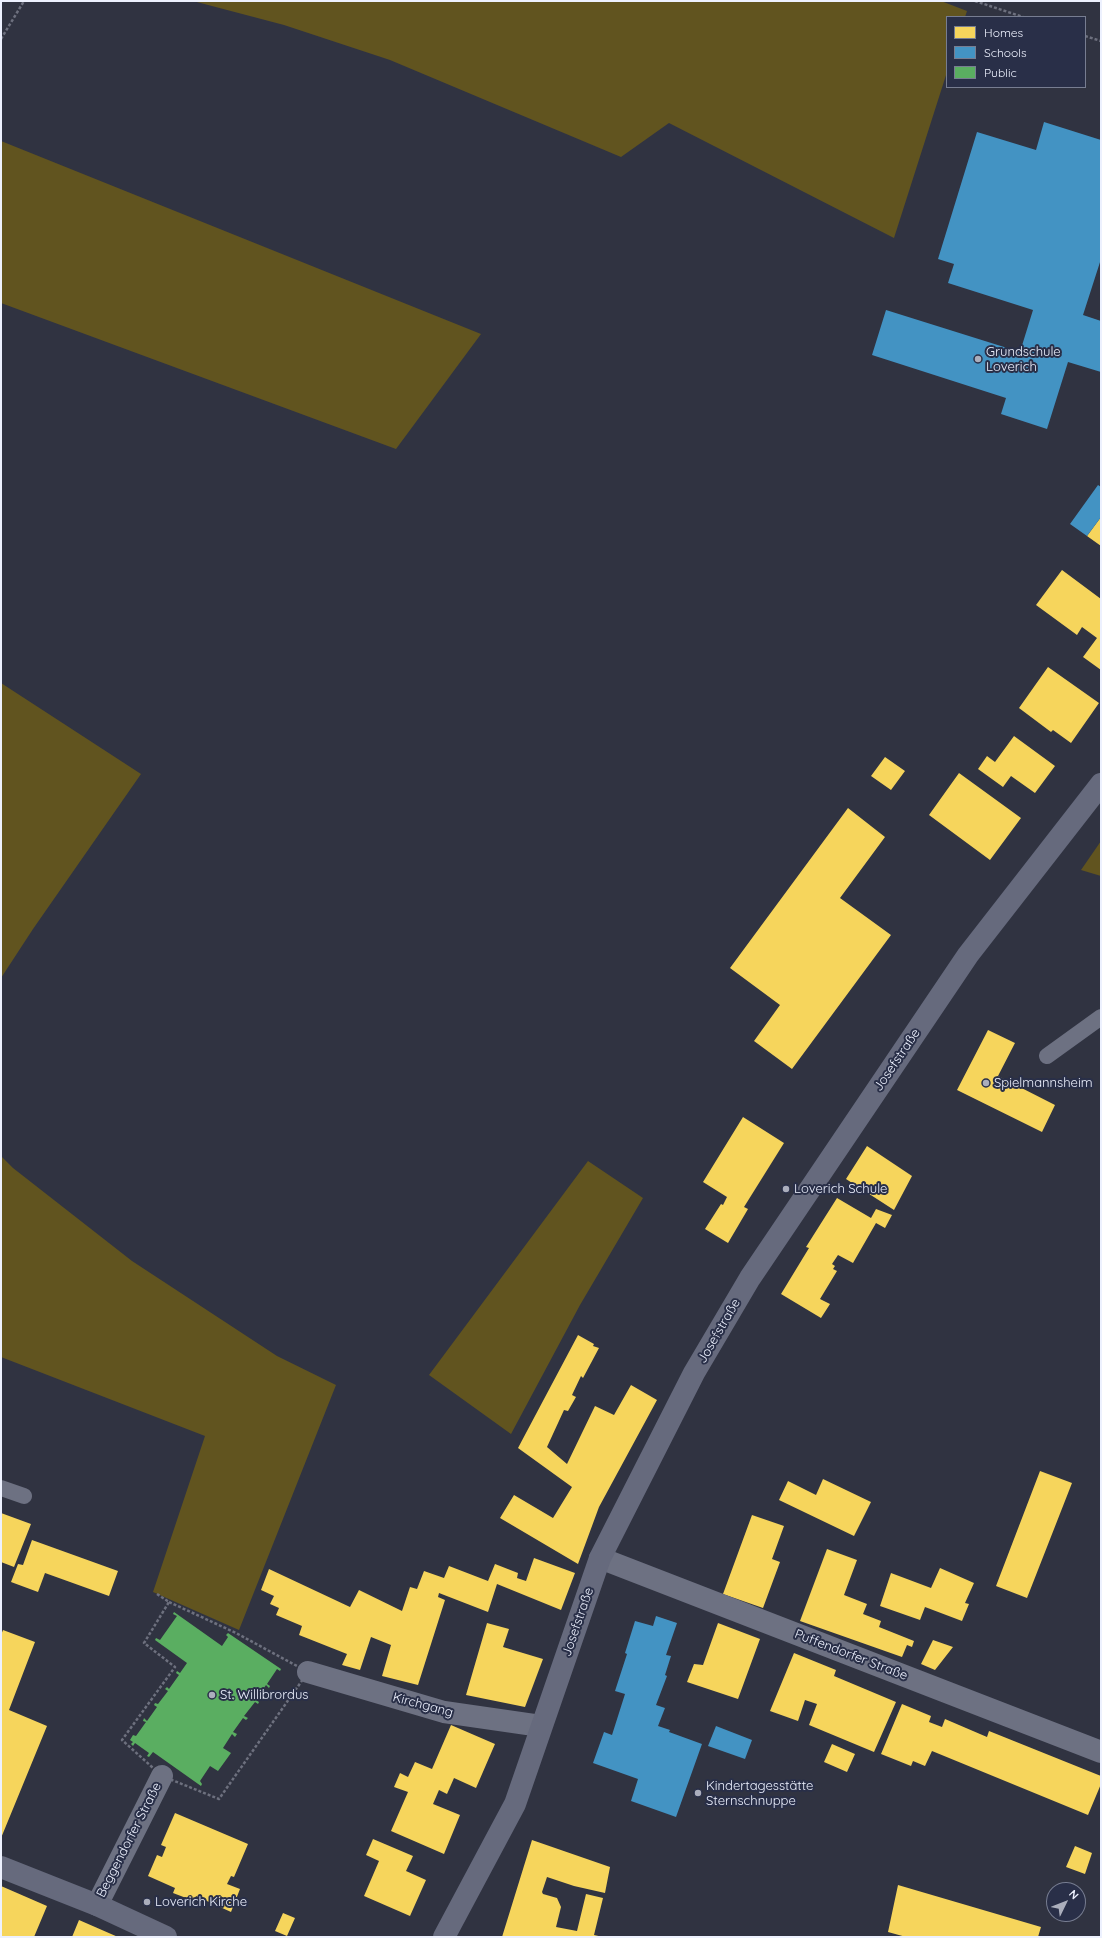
<!DOCTYPE html>
<html>
<head>
<meta charset="utf-8">
<style>
	body { margin:0 }
	#map { position:relative; width:1102px; height:1938px; overflow:hidden; background:#303341; font-family:Quicksand,sans-serif }
	canvas { display:block }
	.frame { position:absolute; inset:0; border:2px solid #edf1fe; pointer-events:none }
	.legend { position:absolute; left:946px; top:16px; width:140px; height:72px; box-sizing:border-box; background:#292f48; border:1px solid #777d91; margin:0; padding:5px 7px; list-style:none; font-size:12px; color:#edf1fe }
	.legend li { display:flex; align-items:center; gap:8px; height:20px }
	.legend b { width:20px; border:1px solid #777d91 }
	.north { position:absolute; left:1046px; top:1882px; width:40px; height:40px; box-sizing:border-box; background:#292f48; border:1px solid #777d91; border-radius:50%; rotate:47deg; font-size:11px; font-weight:700; line-height:16px; text-align:center; color:#edf1fe }
	.north::after { content:''; display:block; margin:auto; width:14px; height:18px; background:#abaebc; clip-path:polygon(50% 0,100% 100%,50% 72%,0 100%) }
</style>
</head>
<body>
<div id="map">
<canvas width="1102" height="1938"></canvas>
<div class="frame"></div>
<ul class="legend">
<li><b style="height:11px;background:#f6d55c"></b>Homes</li>
<li><b style="height:11px;background:#4393c3"></b>Schools</li>
<li><b style="height:11px;background:#5aae61"></b>Public</li>
</ul>
<div class="north">N</div>
</div>
<script>
const g = document.querySelector('canvas').getContext('2d');
g.lineJoin = 'round';
function fill(path, color) {
  g.fillStyle = color;
  g.fill(path, 'evenodd');
}
function stroke(path, color, width, dash) {
  g.strokeStyle = color;
  g.lineWidth = width;
  g.lineCap = dash ? 'butt' : 'round';
  g.setLineDash(dash || []);
  g.stroke(path);
}
function write(font, color, halo, rows, align = 'center') {
  g.font = font + ' Quicksand,sans-serif';
  g.lineWidth = 4;
  g.setLineDash([]);
  g.textBaseline = 'middle';
  g.strokeStyle = halo;
  g.fillStyle = color;
  for (const [text, x, y, turn = 0] of rows) {
    g.save();
    g.translate(x, y);
    g.rotate((+turn || 0) * Math.PI / 180);
    g.textAlign = isNaN(turn) ? turn : align;
    if (halo) g.strokeText(text, 0, 0);
    g.fillText(text, 0, 0);
    g.restore();
  }
}
fill(new Path2D(`
	M193,1H941L967,11L965,17H947V72L894,238L669,123L621,157L390,60L284,25Z
	M1,141L481,334L396,449L1,303Z
	M1,683L141,774L33,929L1,978Z
	M1101,841V876L1081,870Z
	M1,1156L13,1168L132,1261L277,1356L336,1385L239,1630L153,1592L205,1436L1,1357Z
	M588,1161L643,1198L580,1305L511,1434L429,1375Z`), '#61541f');
fill(new Path2D(`
	M1101,517V546L1087,536Z
	M1062,570L1101,599V670L1083,657L1097,638L1082,627L1077,635L1036,605Z
	M1048,667L1099,703L1071,743L1053,730L1051,732L1019,708Z
	M1014,736L1055,766L1035,793L1011,776L1003,787L978,769L987,756L995,762Z
	M885,757L905,771L891,790L871,776Z
	M959,773L1021,818L990,860L929,815Z
	M848,808L885,837L840,898L891,935L792,1069L754,1041L780,1005L730,968Z
	M988,1030L1015,1043L998,1076L1055,1105L1042,1132L957,1090Z
	M743,1117L784,1143L744,1207L748,1209L728,1243L705,1229L721,1204L723,1205L727,1197L703,1182Z
	M867,1146L912,1176L894,1210L846,1179Z
	M837,1198L871,1218L876,1209L892,1215L885,1228L876,1223L853,1263L838,1255L832,1264L835,1266L833,1269L837,1271L820,1299L830,1304L821,1318L781,1294L809,1248L806,1247Z
	M578,1335L594,1344L593,1346L599,1348L583,1378L581,1376L572,1395L576,1397L568,1411L564,1410L547,1447L567,1464L595,1406L614,1415L631,1385L657,1400L599,1507L578,1564L500,1518L514,1495L553,1518L572,1487L518,1448Z
	M1040,1471L1072,1483L1027,1598L996,1586Z
	M823,1479L871,1502L854,1536L779,1500L788,1481L816,1495Z
	M1,1513L31,1524L14,1567L1,1562Z
	M752,1515L784,1526L772,1559L780,1562L763,1608L723,1594Z
	M32,1540L118,1571L109,1596L45,1573L38,1592L11,1582L18,1564L23,1565Z
	M827,1549L857,1560L844,1595L867,1604L863,1614L881,1621L879,1627L914,1641L912,1647L907,1645L902,1657L800,1621Z
	M534,1558L575,1573L561,1610L497,1584L488,1612L439,1593L438,1597L445,1600L418,1685L382,1676L391,1645L371,1637L360,1670L342,1665L347,1654L299,1635L302,1626L276,1615L279,1608L270,1604L274,1596L261,1590L269,1569L350,1607L359,1590L402,1611L410,1587L417,1589L424,1571L444,1578L449,1566L488,1581L495,1564L518,1573L517,1578L526,1581Z
	M940,1568L974,1583L965,1603L969,1604L962,1621L925,1607L920,1620L880,1606L891,1573L931,1588Z
	M487,1623L509,1629L503,1647L543,1659L525,1707L466,1695Z
	M718,1623L760,1639L738,1699L687,1682L694,1664L703,1665Z
	M3,1630L35,1642L9,1710L47,1726L1,1838V1635Z
	M933,1640L953,1647L935,1670L921,1664Z
	M794,1653L836,1670L834,1676L896,1702L874,1752L809,1725L817,1704L805,1700L798,1721L770,1711Z
	M902,1704L931,1716L929,1722L942,1727L945,1719L987,1737L989,1731L1101,1776V1784L1088,1815L932,1751L925,1766L913,1761L911,1766L881,1754Z
	M451,1725L495,1744L476,1788L454,1778L447,1794L439,1790L433,1804L460,1815L444,1854L391,1831L408,1792L394,1787L400,1773L408,1777L415,1762L432,1769Z
	M832,1744L855,1754L847,1772L824,1762Z
	M175,1813L248,1844L234,1877L231,1876L227,1884L240,1889L231,1912L196,1896L194,1901L173,1893L175,1888L148,1876L157,1855L162,1857L166,1847L161,1845Z
	M373,1839L413,1856L406,1871L426,1880L410,1916L364,1896L379,1861L366,1855Z
	M532,1840L610,1867L605,1893L574,1886L547,1877L542,1892L543,1894L557,1898L561,1907L556,1927L577,1931L586,1894L603,1898L594,1935L603,1937H502Z
	M1075,1846L1092,1853L1085,1874L1066,1867Z
	M898,1885L1041,1927L1038,1937H906L888,1932Z
	M1,1886L47,1906L34,1937H1Z
	M283,1913L295,1918L287,1936L275,1931Z
	M79,1920L118,1937H72Z`), '#f6d55c');
fill(new Path2D(`
	M1044,122L1101,140V259L1083,315L1101,321V372L1068,362L1047,429L1001,414L1006,398L872,355L886,310L1020,352L1033,310L948,283L954,264L938,259L977,132L1036,150Z
	M1098,485L1101,487V517L1087,536L1070,524Z
	M656,1616L677,1623L666,1655L671,1656L665,1675L667,1676L656,1705L665,1708L658,1726L670,1730L669,1732L702,1744L676,1817L631,1801L638,1779L593,1763L604,1732L612,1735L625,1694L615,1691L627,1654L625,1653L635,1621L653,1626Z
	M716,1726L752,1740L745,1759L708,1746Z`), '#4393c3');
fill(new Path2D(`
	M174,1612L222,1646L228,1637L226,1635L228,1633L281,1669L280,1671L277,1669L267,1684L270,1686L269,1688L266,1685L256,1700L259,1702L258,1704L255,1702L244,1716L248,1718L246,1720L243,1718L233,1732L237,1734L235,1737L232,1734L223,1748L231,1753L218,1771L210,1766L200,1781L202,1784L201,1786L153,1752L149,1757L147,1756L149,1753L135,1743L133,1746L131,1744L133,1742L130,1740L133,1735L136,1736L146,1722L143,1721L144,1718L147,1721L157,1707L154,1705L155,1703L158,1704L168,1691L165,1689L167,1687L169,1689L179,1675L176,1673L177,1671L180,1673L187,1663L155,1640L156,1638L160,1640L177,1616L173,1614Z`), '#5aae61');
stroke(new Path2D(`
	M975,1L1023,17
	M1085,36L1101,41
	M1,39L24,1
	M157,1594L169,1602
	M169,1602L236,1633L308,1672L219,1799L162,1776L122,1740L175,1667L144,1643Z`), '#6d707e', 2.5, [3, 2]);
stroke(new Path2D(`
	M1047,1056L1101,1017
	M1,1488L24,1496`), '#6d7182', 16);
stroke(new Path2D(`
	M600,1558L1101,1752
	M308,1672L444,1712L541,1726
	M97,1905L162,1776`), '#6d7182', 22);
stroke(new Path2D(`
	M1,1867L97,1905L166,1937
	M444,1937L515,1804L600,1558L694,1373L750,1278L968,955L1101,784`), '#666a7d', 22);
for (const [x, y, r, color] of [
	[978,359,4,"#abaebc"],
	[986,1083,4,"#abaebc"],
	[786,1189,4,"#abaebc"],
	[212,1695,4,"#abaebc"],
	[698,1793,4,"#abaebc"],
	[147,1902,4,"#abaebc"]
]) {
  const dot = new Path2D();
  dot.arc(x, y, r, 0, 2 * Math.PI);
  g.fillStyle = color;
  g.fill(dot);
  stroke(dot, '#292f48', 1.5);
}
write('13px', '#edf1fe', '#292f48', [
	["Grundschule",986,352],
	["Loverich",986,367],
	["Spielmannsheim",994,1083],
	["Loverich Schule",794,1189],
	["St. Willibrordus",220,1695],
	["Kindertagesstätte",706,1786],
	["Sternschnuppe",706,1801],
	["Loverich Kirche",155,1902]
], 'left');
write('13px', '#edf1fe', '#292f48', [
	["Josefstraße",897,1060,-56],
	["Josefstraße",719,1331,-60],
	["Josefstraße",578,1622,-71],
	["Puffendorfer Straße",851,1655,21],
	["Kirchgang",423,1705,15],
	["Beggendorfer Straße",129,1840,-63]
]);
</script>
</body>
</html>
